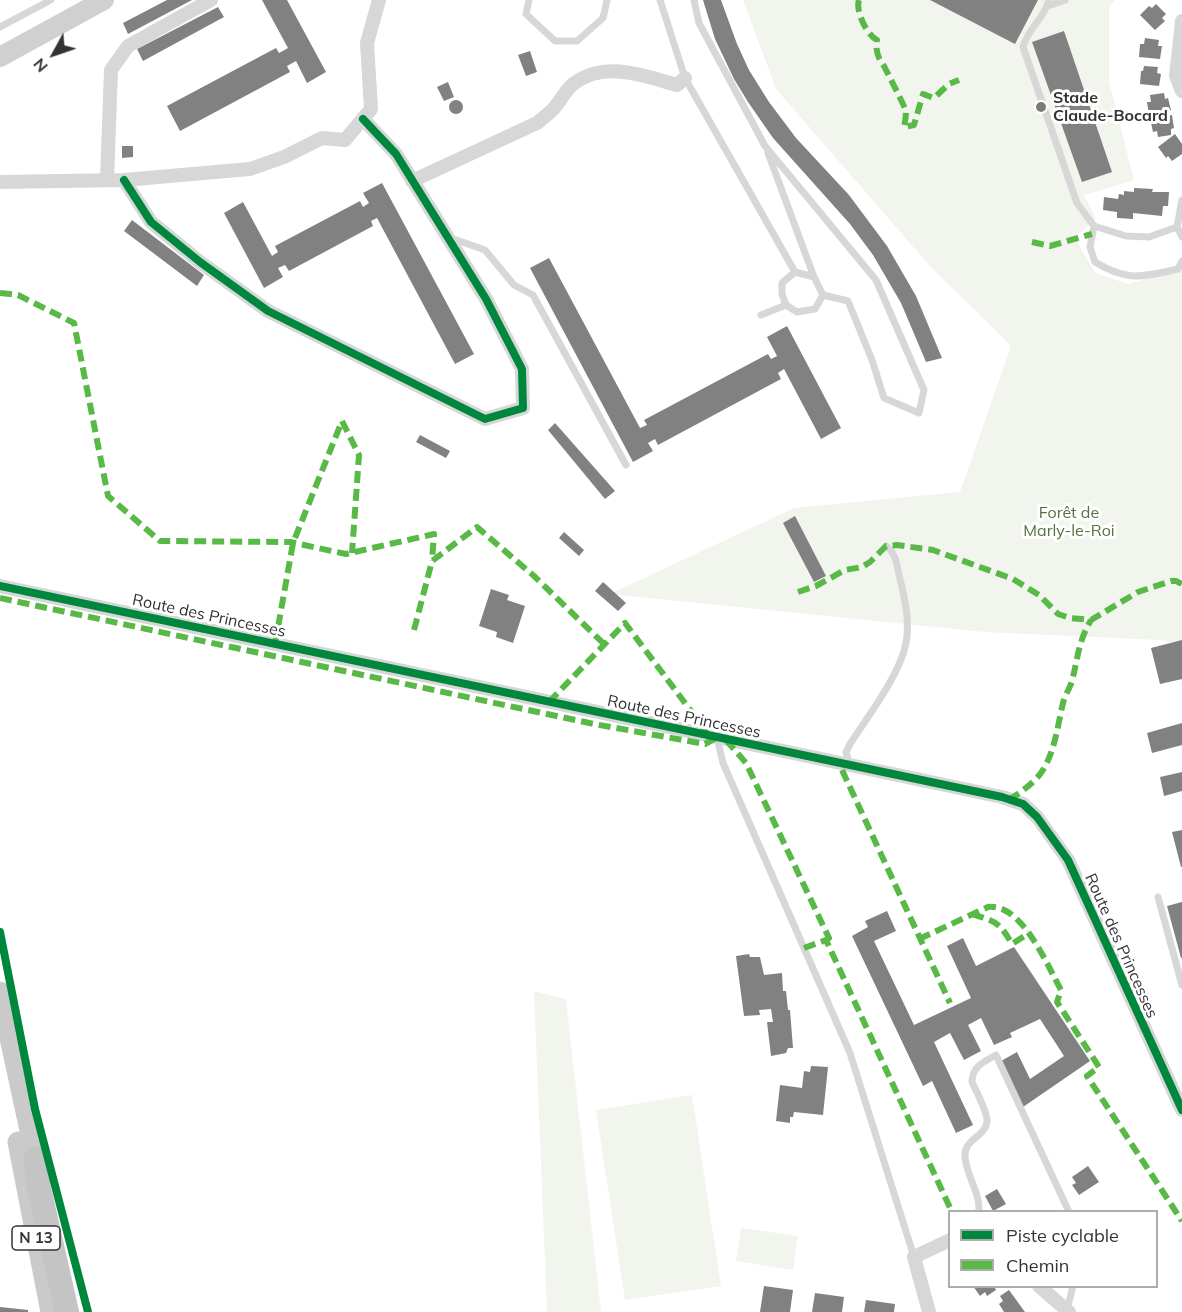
<!DOCTYPE html>
<html>
<head>
<meta charset="utf-8">
<style>
	body { margin:0 }
	#map { position:relative; width:1182px; height:1312px; overflow:hidden; background:#fff; font-family:Mulish,sans-serif }
	canvas { display:block }
	.legend { position:absolute; left:948px; top:1210px; width:210px; height:78px; box-sizing:border-box; background:#fff; border:2px solid #adadad; margin:0; padding:8px 10px; list-style:none; font-size:18px; color:#333 }
	.legend li { display:flex; align-items:center; gap:12px; height:30px }
	.legend b { width:30px; border:2px solid #adadad }
	.north { position:absolute; left:24px; top:24px; width:60px; height:60px; -webkit-text-stroke:4px #fff; paint-order:stroke; rotate:230deg; font-size:16px; font-weight:700; line-height:24px; text-align:center; color:#333 }
	.north::after { content:''; display:block; margin:auto; width:21px; height:27px; background:#333; clip-path:polygon(50% 0,100% 100%,50% 72%,0 100%) }
</style>
</head>
<body>
<div id="map">
<canvas width="1182" height="1312"></canvas>
<ul class="legend">
<li><b style="height:8px;background:#00873e"></b>Piste cyclable</li>
<li><b style="height:8px;background:#58b947"></b>Chemin</li>
</ul>
<div class="north">N</div>
</div>
<script>
const g = document.querySelector('canvas').getContext('2d');
g.lineJoin = 'round';
function fill(path, color) {
  g.fillStyle = color;
  g.fill(path, 'evenodd');
}
function stroke(path, color, width, dash) {
  g.strokeStyle = color;
  g.lineWidth = width;
  g.lineCap = dash ? 'butt' : 'round';
  g.setLineDash(dash || []);
  g.stroke(path);
}
function write(font, color, halo, rows, align = 'center') {
  g.font = font + ' Mulish,sans-serif';
  g.lineWidth = 6;
  g.setLineDash([]);
  g.textBaseline = 'middle';
  g.strokeStyle = halo;
  g.fillStyle = color;
  for (const [text, x, y, turn = 0] of rows) {
    g.save();
    g.translate(x, y);
    g.rotate((+turn || 0) * Math.PI / 180);
    g.textAlign = isNaN(turn) ? turn : align;
    if (halo) g.strokeText(text, 0, 0);
    g.fillText(text, 0, 0);
    g.restore();
  }
}
fill(new Path2D(`
	M743,0H1115L1109,7V82L1134,180L1084,195L1096,219L1075,238L1095,273L1128,284L1182,270V645L1161,640L985,632L610,594L794,508L960,492L1011,346L929,265L776,89Z
	M534,991L566,999L601,1312H547Z
	M692,1095L721,1286L625,1300L596,1110Z
	M741,1228L798,1236L793,1270L736,1261Z`), '#f1f5ed');
fill(new Path2D(`
	M167,0H192L128,34L123,23Z
	M262,0H287L326,72L307,83L296,61L287,66L290,72L180,131L167,106L276,48L279,53L288,48Z
	M703,0H721L737,44L749,70L769,102L796,138L849,195L887,246L916,296L942,358L926,362L901,303L873,255L850,224L773,138L748,102L734,79L715,39Z
	M930,0H1038L1015,44Z
	M1156,4L1166,14L1162,18L1165,21L1155,30L1140,15L1149,6L1152,8Z
	M218,7L224,17L143,61L137,49Z
	M1064,31L1112,172L1082,182L1032,42Z
	M1145,38L1159,40L1158,46H1162L1160,59L1139,57L1140,44H1144Z
	M530,51L537,72L526,76L518,55Z
	M1144,66L1158,67L1157,73L1161,74L1159,86L1140,84L1141,71H1143Z
	M448,82L454,97L444,101L437,87Z
	M1164,93L1165,99L1168,98L1171,110L1149,115L1147,102H1151L1150,95Z
	M449 107a7 7 0 1 1 14 0a7 7 0 1 1-14 0Z
	M1172,115L1174,128L1171,129V135L1158,137L1157,131L1153,132L1150,118Z
	M1175,134L1182,144V154L1172,161L1168,156L1166,158L1158,147Z
	M122,146H133V157L122,158Z
	M382,183L474,354L455,364L377,218L371,221L373,226L289,271L285,265L278,268L283,277L264,288L224,213L243,202L272,256L278,252L275,246L360,201L363,207L369,203L363,193Z
	M1134,188L1153,189L1152,192H1169L1168,206H1163L1162,216L1133,213V219L1117,218V212L1103,210L1104,197L1118,199L1119,194L1124,195V191L1134,192Z
	M132,220L204,275L197,286L124,231Z
	M549,258L640,428L647,425L644,420L768,354L771,359L777,356L767,337L787,326L841,428L821,439L784,369L778,373L781,379L658,445L655,439L648,443L653,451L633,462L530,268Z
	M555,423L615,491L605,499L548,430Z
	M420,435L450,451L446,458L416,442Z
	M795,516L826,576L814,582L783,523Z
	M564,532L584,550L579,556L559,538Z
	M603,582L626,603L618,611L595,591Z
	M491,589L509,595L507,600L525,606L513,643L496,637L497,632L479,626Z
	M1182,640V679L1160,684L1151,648Z
	M1182,723V745L1152,753L1147,733Z
	M1182,772V791L1164,796L1160,777Z
	M1182,830V867H1181L1172,832Z
	M1182,902V958H1181L1167,906Z
	M887,911L896,931L874,941L914,1025L971,998L947,946L963,938L976,966L1014,947L1090,1061L1023,1107L1001,1061L1017,1052L1030,1079L1064,1056L1040,1019L1010,1033L1012,1037L994,1045L981,1018L968,1025L981,1051L964,1060L950,1033L934,1042L973,1125L956,1133L932,1081L923,1086L852,936L868,927L865,921Z
	M749,954L750,957H760L764,975L782,973L783,991H786L788,1010H790L793,1048H788L786,1053L771,1056L767,1022H773L771,1009L759,1010L760,1015L744,1016L736,956Z
	M811,1066L828,1067L823,1115L794,1112L793,1117H790V1123L776,1121L780,1085L802,1088L804,1071L810,1072Z
	M1088,1166L1099,1182L1079,1195L1072,1185L1076,1183L1072,1177Z
	M997,1189L1006,1204L993,1211L985,1196Z
	M764,1286L793,1290L790,1312H760Z
	M973,1286H994L996,1290L987,1296L985,1292L980,1296Z
	M1009,1290L1025,1312H1004L999,1304L1003,1301L1000,1296Z
	M815,1293L844,1297L842,1312H812Z
	M866,1300L895,1304L894,1312H864Z
	M0,1307L28,1310V1312H0Z`), '#818181');
stroke(new Path2D(`
	M529,0L526,14L555,41H577L603,18L607,0
	M660,0L685,78L795,272
	M694,0L699,23L765,146L876,280L924,390L919,413L884,398L872,360L848,301L823,295
	M1049,0C1045,18 1027,29 1023,47L1077,203L1094,226L1126,236L1149,237L1177,227L1182,200
	M1048,6L1065,0
	M0,27L51,0
	M768,153L814,277
	M1094,226L1090,247L1095,262C1128,282 1142,277 1178,269L1182,261
	M1177,227L1182,237
	M451,238L485,250L514,285L533,295L626,465
	M761,315L786,305L797,312L815,309L823,295L814,277L795,272L782,283V294L786,305
	M717,738L723,763L850,1053L914,1257
	M850,766L846,752L850,744C868,716 900,675 906,643C910,622 905,599 900,579C897,567 897,554 886,546
	M1158,897L1182,985
	M979,1212C980,1191 966,1176 965,1156C964,1139 985,1137 987,1122C988,1113 976,1091 972,1082C972,1066 984,1062 996,1055L1069,1212
	M1067,1310L1073,1286`), '#d7d7d7', 7);
stroke(new Path2D(`
	M1182,21L1176,76L1182,91
	M107,180L111,70L128,46L211,0
	M124,180L151,222L200,262L268,311L485,419L523,408L522,369L486,299L396,154L363,119
	M412,181L537,123C543,118 550,113 555,107C562,99 566,88 576,82C607,61 644,76 677,85L685,78
	M0,182L124,180L250,169L284,157L322,138L345,140L371,109L367,43L379,0
	M0,586L1002,797L1023,804L1037,817L1068,860L1182,1110
	M1039,1286L1069,1312
	M929,1312L914,1257L950,1240`), '#d7d7d7', 14);
stroke(new Path2D(`
	M0,57L104,0`), '#d0d0d0', 20);
stroke(new Path2D(`
	M0,992L36,1158L42,1173
	M18,1142L51,1312`), '#cacaca', 21);
stroke(new Path2D(`
	M36,1158L38,1184L67,1312`), '#c4c4c4', 24);
stroke(new Path2D(`
	M859,0C855,11 867,35 877,40C875,49 878,59 884,66C888,74 905,107 906,111C906,116 905,122 904,127L914,125L923,94L934,98L949,84L959,80
	M1032,242L1050,246L1092,234
	M0,293L18,295L74,323L108,496L160,541L290,542L346,554L434,534L432,561
	M342,421L359,455L352,553
	M798,592L816,586L845,570L862,567L870,562L886,546L897,545L933,550L1013,579L1039,595L1058,614L1070,618L1091,620L1138,592L1171,581H1176L1182,584
	M0,598L594,724L705,744L716,738
	M414,630L432,561L477,527L534,576L604,644
	M275,644L293,543L342,421
	M549,702L625,623L709,735
	M726,740L746,763L829,938L826,940
	M842,770L950,1003
	M1009,800C1018,794 1027,788 1035,780C1054,761 1057,728 1063,703C1065,695 1070,688 1072,681C1078,658 1078,642 1091,620
	M972,914C997,922 999,922 1012,944L1029,933
	M919,939L988,907C1022,903 1047,965 1061,990L1057,1002L1099,1067L1087,1076L1182,1221
	M804,948L826,940L952,1212`), '#58b947', 6, [12, 6]);
stroke(new Path2D(`
	M124,180L151,222L200,262L268,311L485,419L523,408L522,369L486,299L396,154L363,119
	M0,586L1002,797L1023,804L1037,817L1068,860L1182,1110
	M0,932L35,1109L88,1312`), '#00873e', 8);
for (const [x, y, r, color] of [
	[1041,107,6,"#7a7a7a"]
]) {
  const dot = new Path2D();
  dot.arc(x, y, r, 0, 2 * Math.PI);
  g.fillStyle = color;
  g.fill(dot);
  stroke(dot, '#fff', 2);
}
for (const [x, y, w] of [
	[36,1238,48]
]) {
  const box = new Path2D();
  box.roundRect(x - w / 2, y - 12, w, 24, 4.5);
  g.fillStyle = '#fff';
  g.fill(box);
  stroke(box, '#333', 1.5);
}
write('bold 15px', '#333', null, [
	["N 13",36,1238]
]);
write('bold 16px', '#333', '#fff', [
	["Stade",1053,98],
	["Claude-Bocard",1053,116]
], 'left');
write('16px', '#56703f', '#fff', [
	["Forêt de",1069,513],
	["Marly-le-Roi",1069,531]
]);
write('16px', '#333', '#fff', [
	["Route des Princesses",209,616,12],
	["Route des Princesses",684,717,12],
	["Route des Princesses",1121,946,66]
]);
</script>
</body>
</html>
